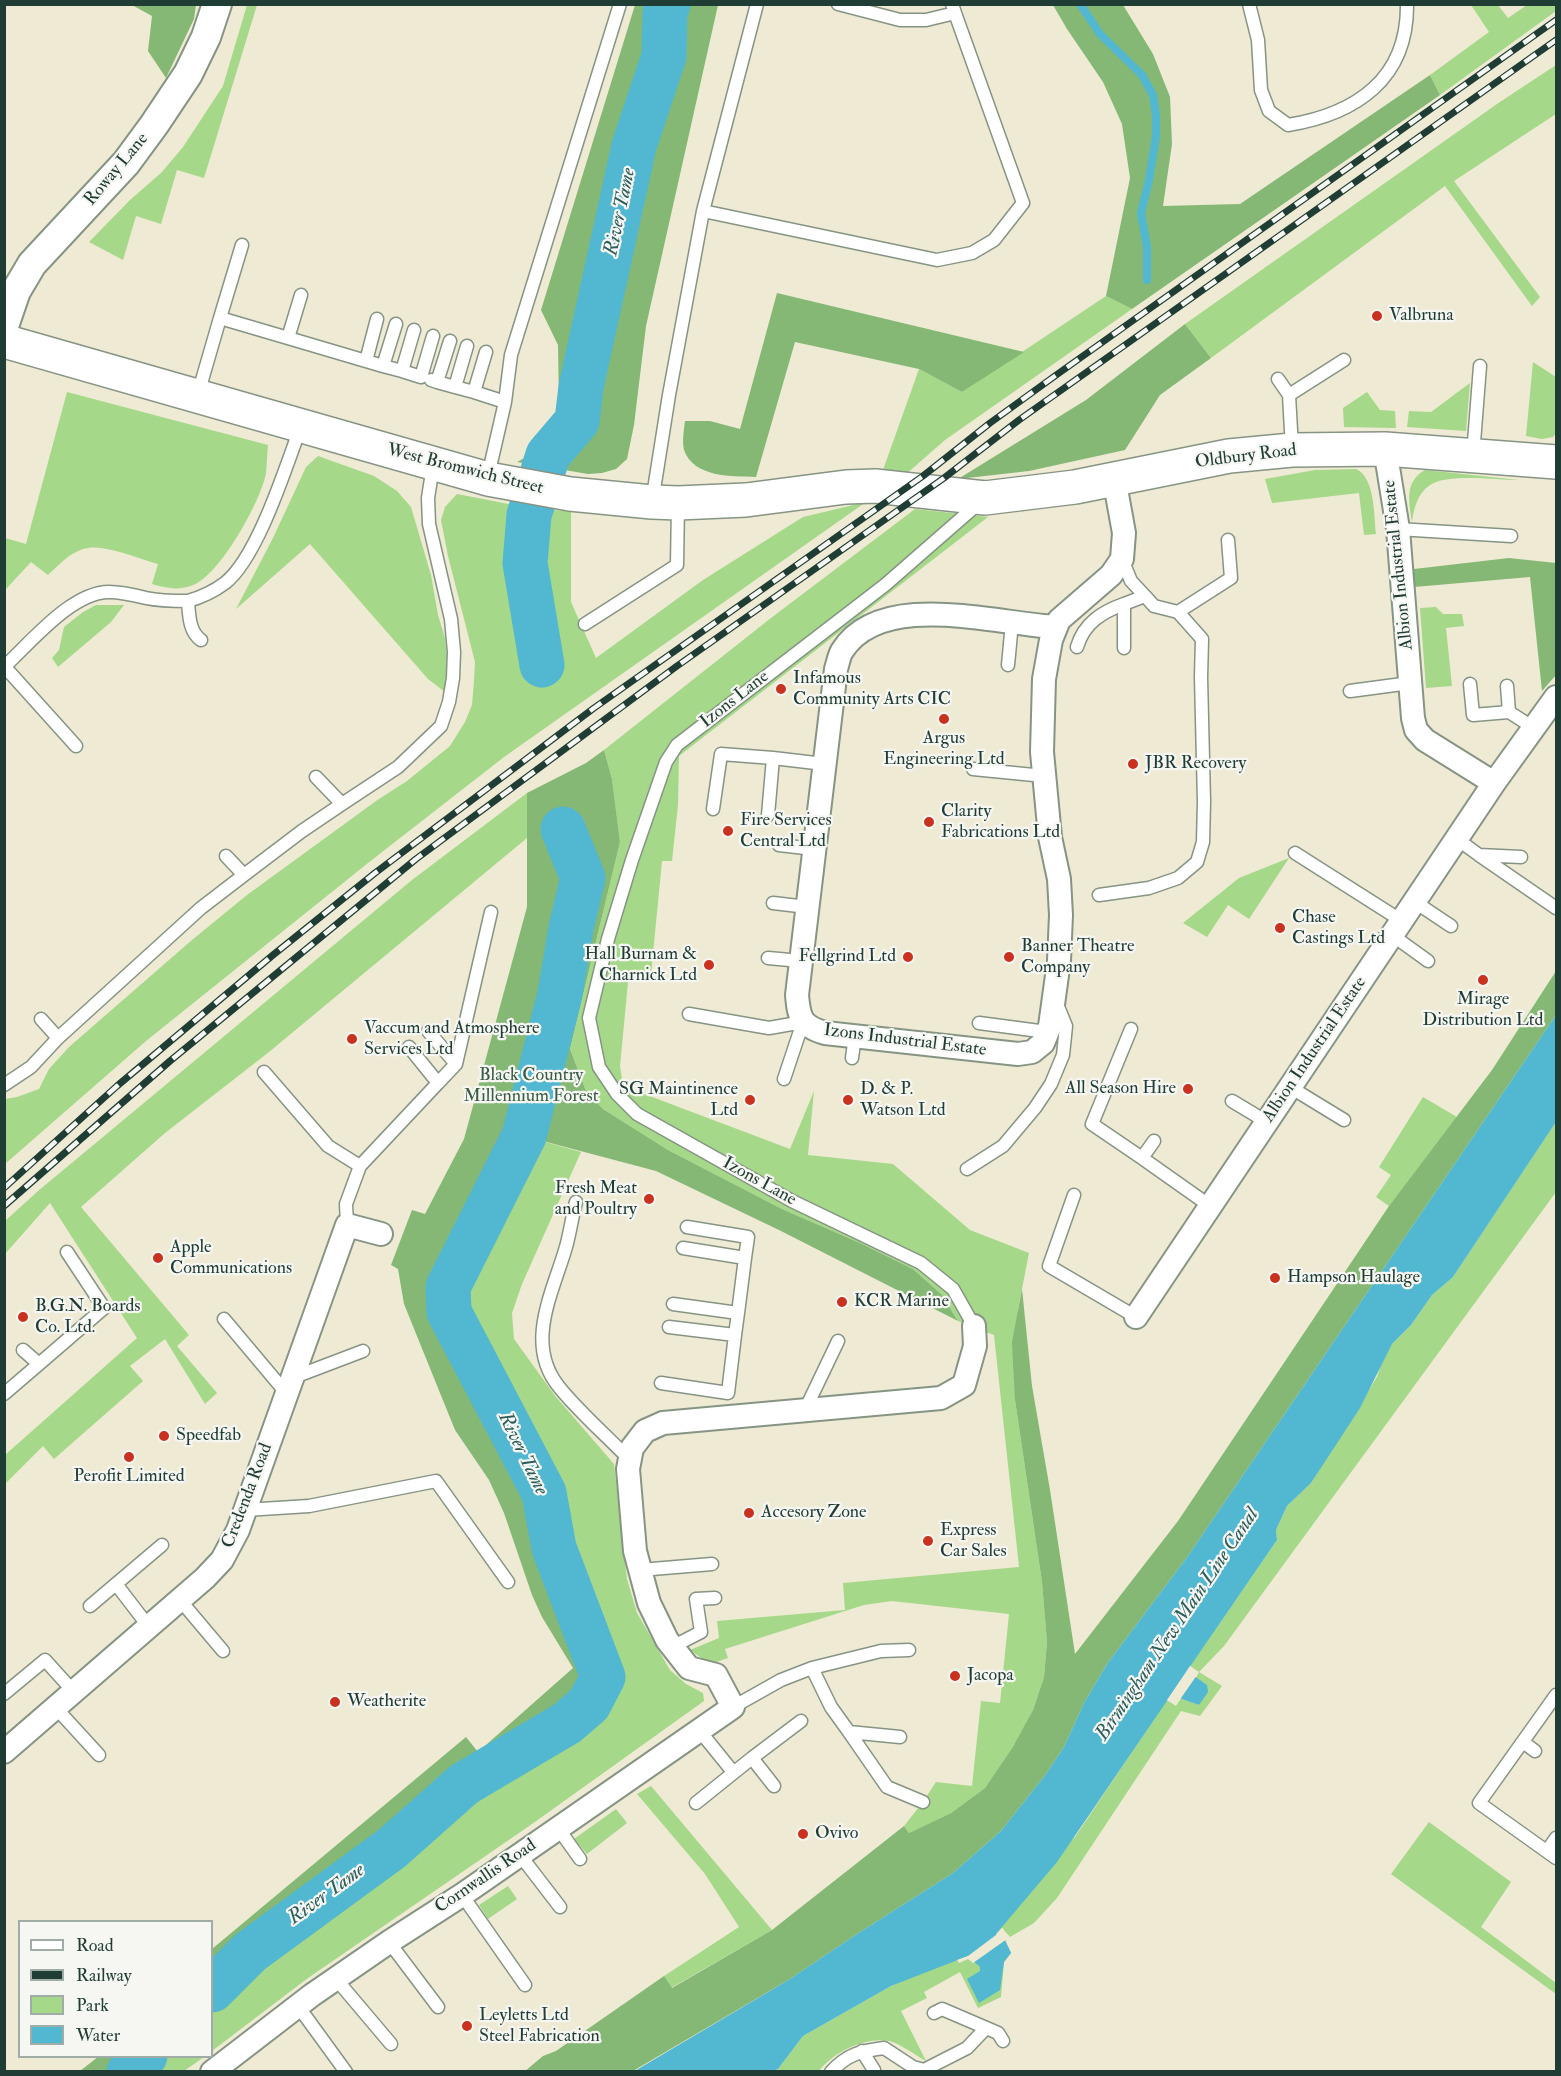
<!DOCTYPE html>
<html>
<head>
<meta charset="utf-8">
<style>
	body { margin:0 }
	#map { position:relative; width:1561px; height:2076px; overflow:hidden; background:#eeead4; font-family:"IM FELL Double Pica",serif }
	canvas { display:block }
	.frame { position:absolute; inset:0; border:6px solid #1f3d34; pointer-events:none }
	.legend { position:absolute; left:18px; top:1920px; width:195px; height:138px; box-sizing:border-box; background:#f6f6f2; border:2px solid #a0aca6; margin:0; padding:8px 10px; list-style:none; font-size:18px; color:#1f3d34 }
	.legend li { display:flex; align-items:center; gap:12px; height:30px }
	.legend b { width:30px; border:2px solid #a0aca6 }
</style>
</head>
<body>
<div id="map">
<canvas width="1561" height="2076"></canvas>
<div class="frame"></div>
<ul class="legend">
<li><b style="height:8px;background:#fff"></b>Road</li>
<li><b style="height:8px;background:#1f3d34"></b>Railway</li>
<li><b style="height:16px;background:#a5d888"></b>Park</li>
<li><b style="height:16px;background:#52b7d1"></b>Water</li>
</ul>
</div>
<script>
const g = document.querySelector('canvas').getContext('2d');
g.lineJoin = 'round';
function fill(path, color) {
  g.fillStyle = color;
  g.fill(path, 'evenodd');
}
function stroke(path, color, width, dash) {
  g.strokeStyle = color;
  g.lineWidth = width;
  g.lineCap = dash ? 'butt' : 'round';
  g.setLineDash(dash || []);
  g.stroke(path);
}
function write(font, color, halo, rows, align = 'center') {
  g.font = font + ' "IM FELL Double Pica",serif';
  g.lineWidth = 4.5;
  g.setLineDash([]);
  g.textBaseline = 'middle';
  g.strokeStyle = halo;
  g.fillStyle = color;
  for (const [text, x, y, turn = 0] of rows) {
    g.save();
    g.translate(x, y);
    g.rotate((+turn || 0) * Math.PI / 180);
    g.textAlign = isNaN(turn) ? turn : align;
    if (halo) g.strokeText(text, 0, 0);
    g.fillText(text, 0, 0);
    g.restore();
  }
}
fill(new Path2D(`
	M247,5H257L204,178L177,170L161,224L136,216L123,260L89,242L130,200L162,172L183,147L223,86Z
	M1471,5H1498L1508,18L1527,5H1556V11L1440,95L1430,75L1489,32Z
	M1556,65V114L1454,181L1540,297L1532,306L1445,186L1211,358L1185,324L1497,104Z
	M1106,296L1132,309L945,440L905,475L883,470L919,369L962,392Z
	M1533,362L1556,377V433L1553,437L1542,439L1526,436Z
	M1470,383L1466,431L1407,427L1409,411L1431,412Z
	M67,392L268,445C267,454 267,464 266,473C261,501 220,575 193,585C179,591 166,588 152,584L158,564C139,559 107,545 88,548C72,550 59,565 48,575L31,562L6,589L5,587V538L26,544Z
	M1367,392L1380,410L1395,411L1396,428L1344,427L1343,408Z
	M318,456L374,476L397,491L411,507L431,575L438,615L445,638L447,657L445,692L428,679L310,544L236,609L273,538L306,467Z
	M1356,469C1375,477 1374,516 1376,534L1364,535L1359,493L1272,503L1265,479L1315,470Z
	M1425,470L1519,480C1496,480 1448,473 1430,485C1417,494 1414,508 1412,522C1409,501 1404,482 1425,470Z
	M457,494L519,506L571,512V602L596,658L703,580L803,517L866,502L504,757L368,863L146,1041L5,1164V1099L17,1097L39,1089L49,1069L69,1047L192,940L247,895L376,801L407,781L450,746L465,722L472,705L474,681L475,662L448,556L441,520L445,507Z
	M915,509L988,517L679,756L678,805L672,861H662L651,974L629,972L620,1066L623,1086L790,1149L814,1091L808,1155L893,1164L970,1230L1029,1253L1018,1309L1015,1400L1042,1582L1047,1642L1044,1677L1033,1710L1014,1747L985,1788L951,1813L909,1833L904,1826L923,1802L936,1782L972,1786L981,1701L1000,1703L1009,1614L892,1601L864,1605L725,1649L728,1658L710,1664L690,1650L719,1638L717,1621L845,1610L843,1583L1019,1567L994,1335L958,1321L941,1294L913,1269L860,1243L782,1209L668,1150L603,1109L586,1091L570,1049L620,842L612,779L604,750L771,618Z
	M96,605H124L111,622L58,667L52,658L59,650L64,627L83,612Z
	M1436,607L1443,614H1462L1464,626L1446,628L1452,686L1426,688L1420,608Z
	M527,793V838L269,1052L165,1133L81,1207L189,1335L177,1346L217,1393L205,1404L165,1339L130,1366L143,1381L54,1459L43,1446L5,1484V1455L137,1338L50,1203L5,1254V1221L38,1191L412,880Z
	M1289,858L1249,919L1228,905L1207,937L1183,923L1239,878Z
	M1423,1097L1457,1117L1389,1206L1376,1197L1391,1175L1379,1167Z
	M1556,1122V1192L1224,1646L1199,1672L1222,1686L1200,1716L1181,1711L1057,1898L1034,1923L1010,1937L1002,1928L996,1934L1001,1943L1005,1940L1011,1953L1004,1962L1001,1997L978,2008L960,1972L924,1992L927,1998L901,2011L926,2061C917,2056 897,2042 889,2041C864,2037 834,2052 819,2071L773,2072L778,2069L803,2036L891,1986L917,1975L1075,1837L1167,1700L1176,1706L1181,1698L1199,1705L1207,1686L1196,1678L1199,1672L1190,1666L1277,1540L1276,1530L1287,1506L1311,1483L1377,1377L1382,1361L1392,1344L1411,1325L1432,1295L1453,1277Z
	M524,1136L581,1152L522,1284L512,1313L514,1339L556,1397L614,1464L627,1579L637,1613L670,1670L686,1684L703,1693L704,1701L532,1824L308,1978L212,2051V1990L250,1952L392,1848L464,1784L567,1722L589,1704L603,1677L554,1548L544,1493L449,1312L448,1287Z
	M651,1786L772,1930L671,1988L664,1976L739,1927L705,1874L637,1794Z
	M616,1809L627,1823L587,1854L574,1839Z
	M1429,1822L1511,1882L1481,1927L1556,1983V1994L1391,1874Z
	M508,1886L517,1899L488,1919L479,1905Z
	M145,2057V2056L204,2057L184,2071H129Z`), '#a5d888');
fill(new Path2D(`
	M132,5H196L194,19L166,78L148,51L152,16Z
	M635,5H718L646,326L634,425L627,459L616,469L602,473L588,474L517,462L541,449L559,406L558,345L541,310Z
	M1053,5H1123L1153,54L1170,97L1172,144L1163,206L1240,204L1430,75L1440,95L1132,309L1106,296L1130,178L1122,124L1103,82L1067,29Z
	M777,293L1024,352L962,392L919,369L795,342L756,477C732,476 694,478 684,450C682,441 684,429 685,421H710L740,429Z
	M1185,324L1211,358L1160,395L1125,450L1029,471L958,479L1086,400Z
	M1509,558L1556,563V675L1542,691L1530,577L1414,587V569Z
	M604,750L612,779L620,842L570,1049L586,1091L603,1109L668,1150L782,1209L860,1243L913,1269L941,1294L958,1321L781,1231L656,1171L524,1136L448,1286L449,1312L544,1493L554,1548L603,1677L589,1704L567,1723L464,1784L392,1848L250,1952L212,1990V1949L466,1737L478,1752L573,1668L542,1617L532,1595L504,1513L489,1480L455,1430L404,1304L398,1269L391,1265L412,1210L425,1214L464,1139L527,907V793L586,763Z
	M1556,971V1015L1188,1556L1107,1664L1084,1703L1064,1747L1046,1774L1001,1831L953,1873L857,1934L790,1979L633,2071L524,2072L543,2056L556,2051L664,1976L672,1988L772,1930L904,1826L909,1833L951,1813L985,1788L1013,1747L1033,1710L1044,1677L1047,1642L1042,1582L1015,1400L1013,1363L1012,1342L1022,1289L1032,1386L1050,1490L1075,1654L1178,1521L1389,1206L1492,1070Z
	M98,2057V2056L145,2057L129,2071H80Z`), '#84b874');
fill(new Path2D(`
	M1556,1015V1122L1453,1277L1432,1295L1411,1325L1392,1344L1360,1408L1311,1483L1287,1506L1276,1530L1277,1540L1187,1671L1207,1685L1208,1692L1199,1705L1171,1695L1057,1862L996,1934L1001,1943L1005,1940L1011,1953L1004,1962L1000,1990L979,2003L967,1979L980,1971V1967L968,1956L891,1986L803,2036L778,2069L773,2071L633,2072L790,1979L857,1934L953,1873L1001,1831L1046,1774L1064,1747L1084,1703L1107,1664L1188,1556Z`), '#52b7d1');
fill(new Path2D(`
	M1190,1666L1193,1668L1191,1671L1197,1675L1179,1701L1172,1698L1170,1702L1167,1700Z
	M1002,1928L1004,1930L1000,1935L1002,1939H1007L973,1963L968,1959L959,1963L957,1960L968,1956L996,1935Z`), '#eeead4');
stroke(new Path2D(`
	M1080,4L1100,34L1142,75L1153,95L1156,116V136L1149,180L1141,213L1147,247V280`), '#52b7d1', 8);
stroke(new Path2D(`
	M542,665L525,563L529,515L548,455L577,421L581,387L634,146L664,56L665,13L668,4
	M212,1990L250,1952L392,1848L464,1784L567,1723L589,1704L603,1677L554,1548L544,1493L449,1312L448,1287L524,1136L560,994L571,928L583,878L563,829
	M129,2072L145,2056`), '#52b7d1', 45);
const service = new Path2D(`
	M838,4L900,20H926L955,13L952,4
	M1249,4L1258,40L1261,90L1269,111L1288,125C1356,114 1408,79 1407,4
	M703,211L937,260L972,253L994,240L1023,203L955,13
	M242,245L220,318L288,338L301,295
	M288,338L366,361L377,319
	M366,361L383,366L396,324
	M383,366L402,371L414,330
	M402,371L421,377L433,336
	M1278,379L1289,395L1344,360
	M431,380L437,382L450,341
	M437,382L455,387L467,346
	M455,387L474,392L486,352
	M474,392L505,402
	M198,394L220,318
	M1289,395L1292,448
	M1473,455L1480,366
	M488,476L505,402L511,355L620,4
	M652,502L669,395L703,211L757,4
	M1398,529L1511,536
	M1122,559L1131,581L1145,596
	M188,601C202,597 213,592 225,583C258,557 286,466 301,426
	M1178,612L1231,578L1228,540
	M585,624L677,565L678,504
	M1077,647C1084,623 1102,612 1124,604
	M1008,665L1012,623
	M4,666L76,746
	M5,666C32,641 72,592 109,592C122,592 134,595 146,598C160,601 174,601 188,601C189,614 189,632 201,640
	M1470,684L1473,715L1509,712L1507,686
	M1350,691L1410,683
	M1509,712L1534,728
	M773,758L824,764
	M973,769L1044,776
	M316,777L342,804L398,767L441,726L449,702L453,678L454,652L451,619L429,524L428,498L433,466
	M713,809L721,754L773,758L768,815
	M1457,839L1479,855
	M779,845L814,849
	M1295,853L1402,921
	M226,856L244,875L302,831L342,804
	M1521,857L1479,855L1556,908
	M1099,895L1149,888L1178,878L1197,862L1203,842L1204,802L1201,677L1202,639L1178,612L1154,606L1145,596L1124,604V648
	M1415,902L1451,926
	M773,903L807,907
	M1392,935L1428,961
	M768,958L801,961
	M689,1014L769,1028L803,1022L784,1079
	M41,1019L58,1038L201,908L244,875
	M979,1023L1047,1032
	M1131,1029L1092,1124L1142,1158L1154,1141
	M428,1031L456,1064L491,912
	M409,1047L438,1083L456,1064
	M852,1058L855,1036
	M264,1072L328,1146L360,1166L438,1083
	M4,1085L31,1067L58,1038
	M1290,1087L1344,1120
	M1232,1101L1267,1122
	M1142,1158L1210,1206
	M967,1169L1003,1146L1035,1108L1051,1084L1063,1055L1066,1026L1057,1004
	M1074,1195L1049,1266L1136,1317
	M576,1202C572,1217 570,1233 566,1247C553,1292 524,1344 559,1387C580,1413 607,1436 630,1460
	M347,1225L346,1204L360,1166
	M683,1248L745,1258L748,1237L687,1227
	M673,1304L738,1313L745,1258
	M224,1319L287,1394
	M974,1326L953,1289L921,1263L792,1201L637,1114L617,1094L599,1067L589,1018L608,939L632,860L666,762L677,745L885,585L979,503
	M669,1327L735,1335L738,1313
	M23,1350L39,1364L104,1308L67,1252
	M292,1378L363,1351
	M661,1383L728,1393L735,1335
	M4,1394L39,1364
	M805,1410L838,1341
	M245,1510L309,1506L436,1481L508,1582
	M640,1570L712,1564
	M116,1584L149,1627
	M180,1600L223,1651
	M90,1606L162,1545
	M672,1647L701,1632L696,1599L715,1598
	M4,1694L45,1660L74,1692
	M1556,1695L1479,1803L1556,1858
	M733,1707L781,1680L812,1668
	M56,1708L99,1755
	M699,1730L733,1772
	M849,1732L831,1707L812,1668L881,1651L909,1650
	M900,1737L849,1732L887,1787L923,1802
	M1523,1742L1535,1751
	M752,1758L801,1721
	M696,1803L752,1758L774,1786
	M558,1828L580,1859
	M1547,1851L1556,1838
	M520,1855L560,1907
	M462,1895L525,1985
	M389,1942L438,2007
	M336,1979L391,2044
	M298,2006L346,2072
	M934,2013L942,2009L998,2033L1003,2041
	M862,2051L874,2070
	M831,2072C847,2054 861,2051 884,2048L913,2067L924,2070L967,2048L986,2028`);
const minor = new Path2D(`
	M1385,449L1398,529L1413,718L1416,730L1425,740L1494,783
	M1056,627C996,624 881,589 842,651C839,656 838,663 836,669L797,995C799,1018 801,1026 825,1033L1018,1054L1032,1052L1043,1043L1050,1026L1059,961L1061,915L1059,879L1050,837L1042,752L1044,679L1051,640L1059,620L1111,575L1122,559L1124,533L1114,478
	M1136,1317L1494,783L1556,697
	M4,1752L205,1578L222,1560L238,1530L347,1225L381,1234
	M212,2072L312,1995L389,1942L462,1895L733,1707L716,1675L689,1668L667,1640L649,1603L635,1551L628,1469L632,1448L645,1431L663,1423L941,1398L964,1385L975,1346L974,1326`);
const tertiary = new Path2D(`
	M4,326L16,291L32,264L126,163L154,125L188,74L206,37L217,4`);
const secondary = new Path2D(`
	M4,341L488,479L570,494L652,502L678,503L746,500L846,487L875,486L985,498L1075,487L1229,456L1292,450L1385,449L1556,462`);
stroke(service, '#869484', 15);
stroke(minor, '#869484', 26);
stroke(tertiary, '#869484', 32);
stroke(secondary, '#869484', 36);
stroke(service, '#fff', 12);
stroke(minor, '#fff', 22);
stroke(tertiary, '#fff', 28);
stroke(secondary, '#fff', 33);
const rail = new Path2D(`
	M4,1188L117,1086L273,955L375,873L594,708L923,476L990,423L1059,373L1556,20
	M4,1206L170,1061L416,859L677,666L944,478L1019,420L1556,40`);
stroke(rail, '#1f3d34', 7);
stroke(rail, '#f6f6f2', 4.5, [14]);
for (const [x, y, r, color] of [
	[1377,316,6,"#c8321e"],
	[781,689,6,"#c8321e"],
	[944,719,6,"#c8321e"],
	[1133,764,6,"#c8321e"],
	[929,822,6,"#c8321e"],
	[728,831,6,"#c8321e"],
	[1280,928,6,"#c8321e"],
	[908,957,6,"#c8321e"],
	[1009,957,6,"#c8321e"],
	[709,965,6,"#c8321e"],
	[1483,980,6,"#c8321e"],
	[352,1039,6,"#c8321e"],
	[1188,1089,6,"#c8321e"],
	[750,1100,6,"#c8321e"],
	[848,1100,6,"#c8321e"],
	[649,1199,6,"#c8321e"],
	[158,1258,6,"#c8321e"],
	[1275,1278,6,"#c8321e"],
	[842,1302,6,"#c8321e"],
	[23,1317,6,"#c8321e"],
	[164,1436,6,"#c8321e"],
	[129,1457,6,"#c8321e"],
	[749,1513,6,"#c8321e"],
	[928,1541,6,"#c8321e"],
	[955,1676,6,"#c8321e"],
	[335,1702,6,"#c8321e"],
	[803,1834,6,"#c8321e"],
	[467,2026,6,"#c8321e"]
]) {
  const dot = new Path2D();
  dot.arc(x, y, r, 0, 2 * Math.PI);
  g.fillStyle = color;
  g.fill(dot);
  stroke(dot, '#f6f6f2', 2);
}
write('18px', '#1f3d34', '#f6f6f2', [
	["Roway Lane",117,170,-50],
	["Oldbury Road",1246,457,-7],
	["West Bromwich Street",465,470,14],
	["Albion Industrial Estate",1399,565,-96],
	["Izons Lane",735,700,-38],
	["Izons Industrial Estate",905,1041,7],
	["Albion Industrial Estate",1315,1050,-56],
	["Izons Lane",759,1182,29],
	["Credenda Road",248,1496,-69],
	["Cornwallis Road",486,1877,-34]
]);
write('18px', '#1f3d34', '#f6f6f2', [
	["Valbruna",1389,316],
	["Infamous",793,679],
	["Community Arts CIC",793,700],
	["Argus",944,739,"center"],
	["Engineering Ltd",944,760,"center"],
	["JBR Recovery",1145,764],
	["Clarity",941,812],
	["Fabrications Ltd",941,833],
	["Fire Services",740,821],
	["Central Ltd",740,842],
	["Chase",1292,918],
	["Castings Ltd",1292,939],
	["Banner Theatre",1021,947],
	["Company",1021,968],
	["Hall Burnam &",697,955,"right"],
	["Charnick Ltd",697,976,"right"],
	["Fellgrind Ltd",896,957,"right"],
	["Mirage",1483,1000,"center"],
	["Distribution Ltd",1483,1021,"center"],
	["Vaccum and Atmosphere",364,1029],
	["Services Ltd",364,1050],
	["All Season Hire",1176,1089,"right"],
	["SG Maintinence",738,1090,"right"],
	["Ltd",738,1111,"right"],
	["D. & P.",860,1090],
	["Watson Ltd",860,1111],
	["Fresh Meat",637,1189,"right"],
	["and Poultry",637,1210,"right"],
	["Apple",170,1248],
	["Communications",170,1269],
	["Hampson Haulage",1287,1278],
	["KCR Marine",854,1302],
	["B.G.N. Boards",35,1307],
	["Co. Ltd.",35,1328],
	["Speedfab",176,1436],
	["Perofit Limited",129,1477,"center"],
	["Accesory Zone",761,1513],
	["Express",940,1531],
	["Car Sales",940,1552],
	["Jacopa",967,1676],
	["Weatherite",347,1702],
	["Ovivo",815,1834],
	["Leyletts Ltd",479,2016],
	["Steel Fabrication",479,2037]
], 'left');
write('18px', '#3a5c45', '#f6f6f2', [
	["Black Country",531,1076],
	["Millennium Forest",531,1097]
]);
write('italic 20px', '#2c5c5b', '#f6f6f2', [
	["River Tame",621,212,-78],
	["River Tame",522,1454,64],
	["Birmingham New Main Line Canal",1178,1625,-56],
	["River Tame",327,1895,-36]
]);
</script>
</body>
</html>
